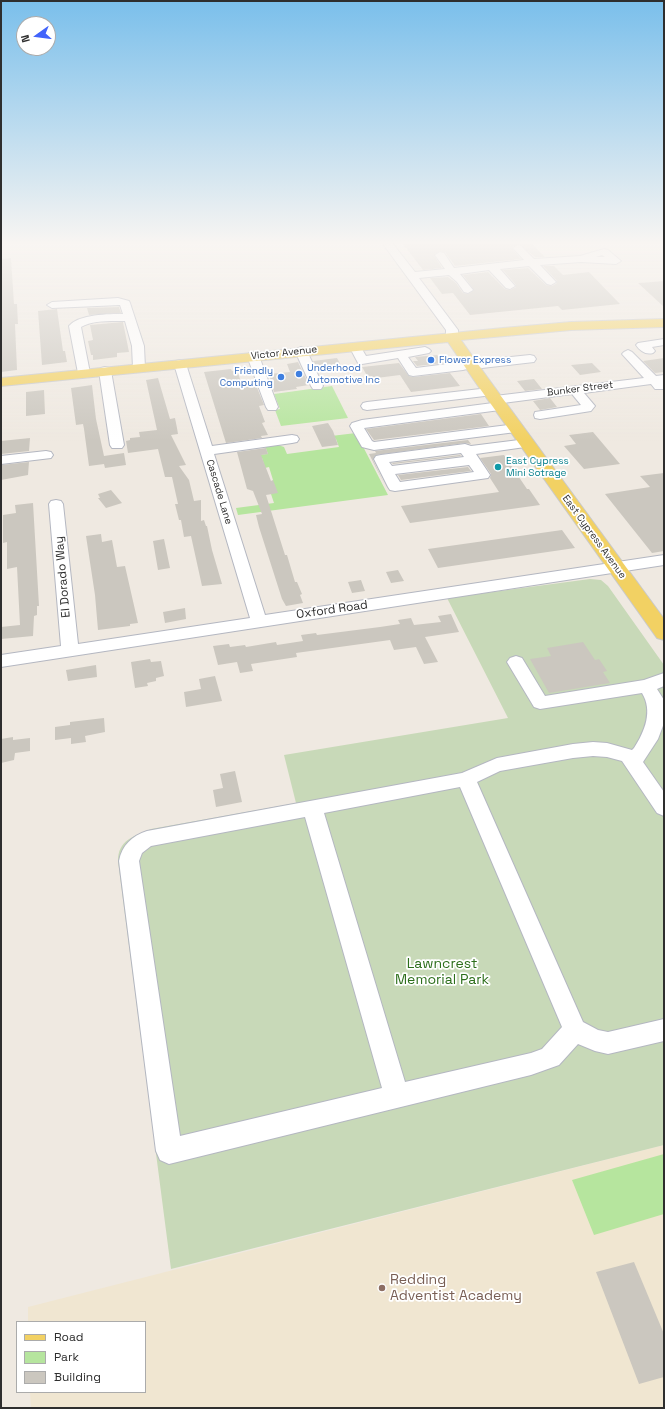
<!DOCTYPE html>
<html>
<head>
<meta charset="utf-8">
<style>
	body { margin:0 }
	#map { position:relative; width:665px; height:1409px; overflow:hidden; background:#efe9e1; font-family:"Space Grotesk",sans-serif }
	canvas { display:block }
	.frame { position:absolute; inset:0; border:2px solid #2e2e2e; pointer-events:none }
	.legend { position:absolute; left:16px; top:1321px; width:130px; height:72px; box-sizing:border-box; background:#fff; border:1px solid #ababab; margin:0; padding:5px 7px; list-style:none; font-size:12px; color:#2e2e2e }
	.legend li { display:flex; align-items:center; gap:8px; height:20px }
	.legend b { width:20px; border:1px solid #ababab }
	.north { position:absolute; left:16px; top:16px; width:40px; height:40px; box-sizing:border-box; background:#fff; border:1px solid #ababab; border-radius:50%; rotate:256deg; font-size:11px; font-weight:700; line-height:16px; text-align:center; color:#2e2e2e }
	.north::after { content:''; display:block; margin:auto; width:14px; height:18px; background:#4264fb; clip-path:polygon(50% 0,100% 100%,50% 72%,0 100%) }
</style>
</head>
<body>
<div id="map">
<canvas width="665" height="1409"></canvas>
<div class="frame"></div>
<ul class="legend">
<li><b style="height:5px;background:#f2d163"></b>Road</li>
<li><b style="height:11px;background:#b6e59e"></b>Park</li>
<li><b style="height:11px;background:#cbc7bf"></b>Building</li>
</ul>
<div class="north">N</div>
</div>
<script>
const g = document.querySelector('canvas').getContext('2d');
g.lineJoin = 'round';
function fill(path, color) {
  g.fillStyle = color;
  g.fill(path, 'evenodd');
}
function stroke(path, color, width, dash) {
  g.strokeStyle = color;
  g.lineWidth = width;
  g.lineCap = dash ? 'butt' : 'round';
  g.setLineDash(dash || []);
  g.stroke(path);
}
function write(font, color, halo, rows, align = 'center') {
  g.font = font + ' "Space Grotesk",sans-serif';
  g.lineWidth = 3.5;
  g.setLineDash([]);
  g.textBaseline = 'middle';
  g.strokeStyle = halo;
  g.fillStyle = color;
  for (const [text, x, y, turn = 0] of rows) {
    g.save();
    g.translate(x, y);
    g.rotate((+turn || 0) * Math.PI / 180);
    g.textAlign = isNaN(turn) ? turn : align;
    if (halo) g.strokeText(text, 0, 0);
    g.fillText(text, 0, 0);
    g.restore();
  }
}
fill(new Path2D(`
	M664,1145V1408H31L30,1392H145V1322H28V1307Z`), '#f0e6d1');
fill(new Path2D(`
	M332,386L348,418L281,426L275,410L280,409L274,394Z
	M356,433L388,495L238,515L236,508L274,503L271,494L273,480L269,467L265,468L262,458H259L256,455L268,454L265,446L278,445L284,447L287,454L339,447L336,439L331,436Z
	M664,1154V1214L594,1235L572,1180Z`), '#b6e59e');
fill(new Path2D(`
	M590,579L601,580L608,586L664,665V1145L171,1269L118,861C118,840 134,836 151,829L296,803L284,755L508,718L447,598Z`), '#c8d9b8');
fill(new Path2D(`
	M403,244H517L512,248L521,259L455,266L445,252L440,251L434,255L442,268L423,270Z
	M519,244H532L545,257H535Z
	M11,258L14,304H17L18,324H15L17,370L1,372V259Z
	M543,266H554L563,275L589,272L620,304L562,310L558,306L470,315L453,293L442,294L430,278L448,277L456,283L463,293L468,294L474,290L463,275L488,272L505,289L510,290L516,287V285L503,270L528,268L546,285L552,286L557,283V281Z
	M664,281V307L638,283L652,282Z
	M119,307L121,313L89,315L87,308Z
	M57,309L63,351H65L67,362L42,365L38,311Z
	M123,322L129,352L117,353V357L93,360V355H91L88,341L93,340L90,325Z
	M437,355L443,363L417,366L413,361H418L415,357Z
	M337,358L343,369L318,372L313,361Z
	M664,358V372L655,373L643,361Z
	M298,362L309,385L296,387L297,389L274,392L269,374L290,372L287,364Z
	M399,363L409,376L413,377L450,373L460,386L411,392L400,375L369,379L362,367Z
	M592,363L601,372L580,375L571,365Z
	M231,369L232,371L237,370L241,382L254,380L264,405L259,406L265,422L262,423L268,435L261,436L262,438L226,443L204,372Z
	M158,378L170,419L175,418L177,428L178,434L171,435L186,465L179,466L189,480L194,501L201,500V521L204,520L206,526H207L212,550L222,584L202,586L191,536L184,537L181,520H179L175,504H178L172,477H165L158,449L128,453L126,441L130,440V438L140,437L139,432L157,430L146,380Z
	M534,379L542,389L525,391L517,381Z
	M92,385L96,419L104,456L124,453L126,465L105,468L104,464L89,466L84,429L83,424L76,425L71,388Z
	M44,390L45,414L26,416V392Z
	M550,398L557,407L540,410L533,401Z
	M481,414L489,426L374,440L366,429Z
	M328,423L333,431L338,445L322,447L312,426Z
	M593,432L620,464L584,469L564,446L576,444L569,435Z
	M30,438L29,451L1,454V441Z
	M468,440L471,444L465,443L376,455L373,460L385,485L369,454L376,453L375,451Z
	M266,448L268,454L261,455L271,481L273,480L278,493L266,495L285,555H287L295,582H297L302,594L300,595L303,603L286,606L282,599L259,527L256,515L262,514L253,491L247,489L237,452Z
	M460,455L461,456L393,464L392,463Z
	M504,455L527,489H529L540,505L410,523L401,506L499,492L490,478L491,474L480,458Z
	M29,462L28,475L1,480V465Z
	M468,467L471,471L401,480L398,475Z
	M664,473V551L652,553L605,494L650,487L640,476Z
	M111,490L122,503L106,508L98,498H100L98,494Z
	M33,503L39,606H37V615L34,616L33,636L1,639V627L20,625L17,567L7,569V542L3,543V515L16,513L15,505Z
	M562,530L575,548L438,568L428,549Z
	M101,534L102,542L112,540L117,567L125,566L138,623L130,624V626L98,630L95,595L86,536Z
	M164,539L170,568L158,570L153,541Z
	M398,570L404,581L391,583L386,572Z
	M361,580L365,591L352,593L348,582Z
	M185,608L186,619L165,623L163,612Z
	M451,614L459,632L425,637L438,662L424,664L416,647L394,650L390,640L296,653L297,657L251,664L253,671L240,673L237,662L218,665L213,646L229,644L230,647L245,645L246,647L276,642L277,645L303,641L301,635L316,633L317,635L380,627L400,624L398,620L411,618L414,625L441,622L438,616Z
	M583,642L595,660L599,659L607,671L603,672L610,683L549,693L530,659L551,656L547,648Z
	M150,659L151,662L161,661L164,676L156,678V681L147,683L148,686L135,688L131,662Z
	M96,665L97,677L68,681L66,670Z
	M215,676L222,701L186,707L184,692L201,689L199,679Z
	M104,718L105,732L85,736L86,742L71,744V738L55,740V727L70,725V722Z
	M13,737V740L30,738V751L15,753L14,760L1,763V739Z
	M235,771L242,802L216,807L213,790L223,788L220,774Z
	M634,1262L664,1334V1377L639,1384L596,1272Z`), '#cbc7bf');
const minor = new Path2D(`
	M383,244H393L415,272L445,269L435,255L440,252L444,253L454,268L524,260L513,248L518,245L521,246L534,259L580,256L604,249L608,250L621,261L616,264L581,262L540,265L556,282L551,285L547,284L529,266L500,269L515,286L510,289L506,288L489,270L460,274L473,290L468,293L464,292L457,282L449,275L419,278L458,330V337L456,339H448L446,337V330ZM602,255L605,257H596Z
	M118,298L129,301L130,303L144,346L145,368L143,371H135L133,368L132,346L125,321C111,321 93,320 81,327L90,373L88,376H80L78,373L69,326C79,314 109,314 123,314L120,305L52,308L47,305L52,302Z
	M664,339V345L652,347L655,351L653,353C646,355 640,351 636,345L638,343Z
	M355,343L359,344L366,356L425,347L429,349L431,351L429,353L408,357L416,368L463,362L467,363L469,366L467,369L463,370L413,376L409,375L398,358L362,364L358,363L349,346L351,344Z
	M301,347L305,349L307,351L323,386L321,389H313L311,386L295,351L297,349Z
	M628,350L632,352L656,376L664,375L663,389H655L651,384L584,393L595,406L591,411L540,419L535,418L534,415L535,412L581,405L572,394L503,403L506,406L504,409L500,410L364,428L372,441L374,442L516,424L521,425L523,428L521,431L516,432L374,450L362,447L350,426L352,423L362,420L493,403L489,400L491,397L495,396L644,378L622,354L624,352Z
	M253,352L257,353L259,356L278,407L276,410H268L266,407L247,356L249,353Z
	M530,355L534,356L536,359L534,362L482,368L478,367L476,364L478,361L482,360Z
	M180,360L184,361L186,364L212,446L292,435L297,436L299,439L297,442L292,443L214,454L265,615L664,555V565L1,667V655L61,646L49,504L51,501L56,500L61,501L63,504L78,644L250,618L174,364L176,361Z
	M105,367L109,368L111,371L124,445L122,448H112L110,445L99,371L101,368Z
	M489,388L493,389L495,392L493,395L367,410L363,409L361,406L363,403L367,402Z
	M527,439L532,440L534,443L532,446L476,454L490,475L488,478L395,491L390,490L388,487L374,459L376,456L381,455L465,444L471,446ZM461,453L464,457L392,466L389,462ZM469,465L474,472L400,482L395,474Z
	M46,451L51,452L53,455L51,458L1,464V456Z
	M516,656L522,658L545,696L644,680L664,673V686L657,689L664,700V723L658,739L643,762L664,792V816L657,813L622,761L607,757L593,756L573,758L500,771L477,782L583,1022L598,1030L608,1032L664,1019V1041L608,1054L595,1051L578,1044L559,1065L531,1075L169,1164L160,1160L156,1151L119,861C122,845 132,836 147,831L462,773L497,758L573,744L593,742L607,743L632,750L634,748C645,731 653,711 642,693L540,709L534,707L507,662L510,658ZM460,787L562,1027L542,1049L531,1053L405,1082L324,813ZM305,817L382,1088L180,1136L139,861L142,853L151,846Z`);
const major = new Path2D(`
	M664,319V327L571,330L461,340L487,377L664,619V640L657,638L476,383L448,342L1,386V378L503,328L571,322Z`);
stroke(minor, '#b4b7c1', 2);
stroke(major, '#c9c9c9', 2);
fill(minor, '#fff');
fill(major, '#f2d163');
const sky = g.createLinearGradient(0, 0, 0, 441);
sky.addColorStop(0, '#7abfeb');
sky.addColorStop(0.55, '#f8f5f2');
sky.addColorStop(1, '#f8f5f200');
g.fillStyle = sky;
g.fillRect(0, 0, 665, 441);
for (const [x, y, r, color] of [
	[431,360,4,"#3f7fe0"],
	[299,374,4,"#3f7fe0"],
	[281,377,4,"#3f7fe0"],
	[498,467,4,"#0f9aa8"],
	[382,1288,4,"#8d6e63"]
]) {
  const dot = new Path2D();
  dot.arc(x, y, r, 0, 2 * Math.PI);
  g.fillStyle = color;
  g.fill(dot);
  stroke(dot, '#fff', 1.5);
}
write('10px', '#2e2e2e', '#fff', [
	["Victor Avenue",284,353,-6],
	["Bunker Street",580,389,-7],
	["Cascade Lane",219,492,73],
	["East Cypress Avenue",594,537,54]
]);
write('10px', '#366cbe', '#fff', [
	["Flower Express",439,360],
	["Underhood",307,368],
	["Automotive Inc",307,380],
	["Friendly",273,371,"right"],
	["Computing",273,383,"right"]
], 'left');
write('10px', '#0d838f', '#fff', [
	["East Cypress",506,461],
	["Mini Sotrage",506,473]
], 'left');
write('12px', '#2e2e2e', '#fff', [
	["El Dorado Way",63,577,-95],
	["Oxford Road",332,610,-8]
]);
write('14px', '#2c6e1b', '#fff', [
	["Lawncrest",442,964],
	["Memorial Park",442,980]
]);
write('14px', '#785e54', '#fff', [
	["Redding",390,1280],
	["Adventist Academy",390,1296]
], 'left');
</script>
</body>
</html>
